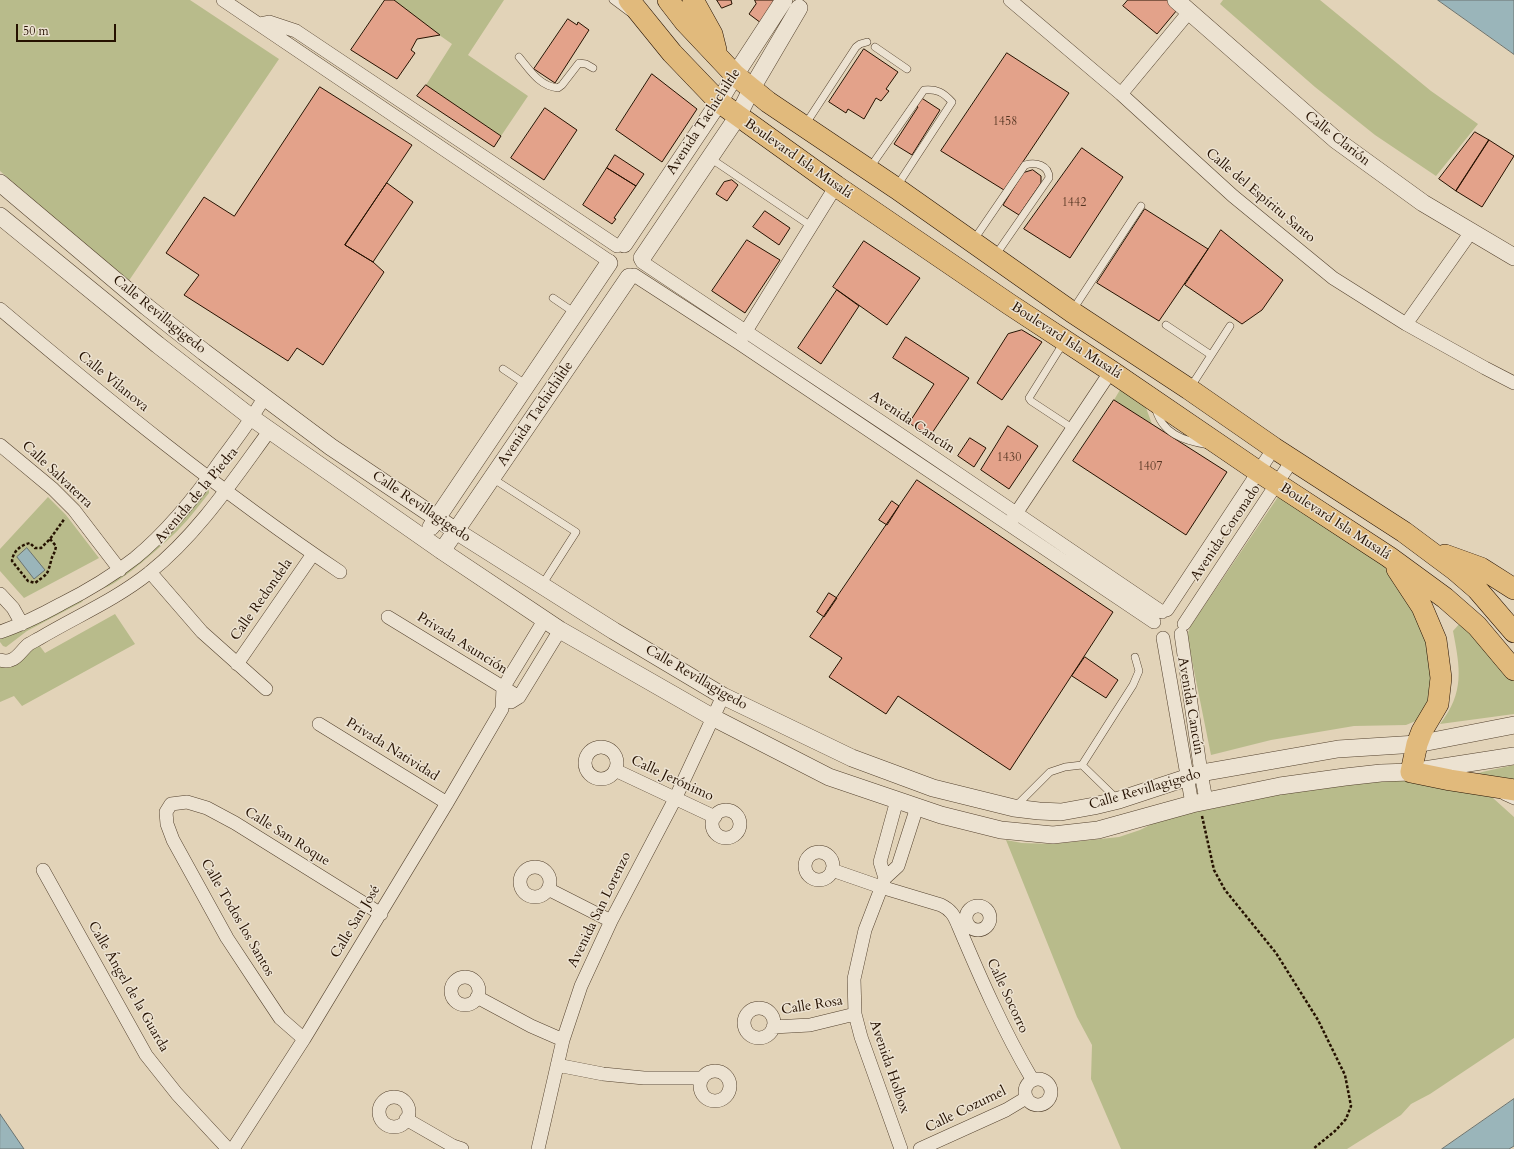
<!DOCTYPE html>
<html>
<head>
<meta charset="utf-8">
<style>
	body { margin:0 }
	#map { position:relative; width:1514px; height:1149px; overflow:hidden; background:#e2d3b8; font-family:Cardo,serif }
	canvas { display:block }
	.scale { position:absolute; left:16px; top:24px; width:100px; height:18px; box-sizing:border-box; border:2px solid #251100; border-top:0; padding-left:5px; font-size:12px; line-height:14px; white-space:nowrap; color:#251100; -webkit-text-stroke:3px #ece2d1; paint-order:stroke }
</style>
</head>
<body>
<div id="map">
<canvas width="1514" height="1149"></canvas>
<div class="scale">50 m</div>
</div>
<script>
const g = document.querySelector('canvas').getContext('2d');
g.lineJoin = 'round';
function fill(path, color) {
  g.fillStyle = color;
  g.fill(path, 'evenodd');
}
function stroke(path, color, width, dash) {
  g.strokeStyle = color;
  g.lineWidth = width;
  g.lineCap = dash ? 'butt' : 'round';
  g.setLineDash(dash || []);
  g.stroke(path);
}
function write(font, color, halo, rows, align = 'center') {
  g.font = font + ' Cardo,serif';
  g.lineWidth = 3;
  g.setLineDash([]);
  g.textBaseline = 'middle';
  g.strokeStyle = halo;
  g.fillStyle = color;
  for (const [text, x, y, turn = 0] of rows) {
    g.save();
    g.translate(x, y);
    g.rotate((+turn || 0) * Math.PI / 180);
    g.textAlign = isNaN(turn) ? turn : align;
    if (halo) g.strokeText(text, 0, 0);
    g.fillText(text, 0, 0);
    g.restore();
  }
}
fill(new Path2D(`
	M0,0H190L279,59L128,282L0,171Z
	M393,0H504L468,55L528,96L501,136L426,85L452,44L425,25Z
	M1223,0H1320L1431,91L1478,124L1436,176L1375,135L1315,87L1220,4Z
	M1124,383L1142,397L1152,424L1114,400Z
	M209,490V493C199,505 190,518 179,529C169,540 115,588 103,588L176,527L206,491Z
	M1282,491L1384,553L1442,665L1423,718L1406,725L1354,726L1271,740L1211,755L1187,636L1190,627Z
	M48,497L66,515L99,558L24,598L0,571V549Z
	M84,598L82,602L27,631L6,647L3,646L0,642V636Z
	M1469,613L1514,660V714L1440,724C1465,692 1460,668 1453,631Z
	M115,614L135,644L22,706L14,696L0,702V667L39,645L45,653Z
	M1514,765V781L1475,775L1482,772Z
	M1366,780H1424L1483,789L1514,817V1038L1430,1094L1411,1104L1401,1115L1347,1149H1121L1091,1079L1092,1045L1077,1017L1006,840L1022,843L1054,844L1119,837L1140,830L1160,820L1217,804Z`), '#b8bb8b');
const water = new Path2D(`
	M1438,0H1514V54Z
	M27,548L45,570L34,579L17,557Z
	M1514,1099V1146L1509,1149H1442Z
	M0,1114L24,1149H0Z`);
fill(water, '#9ab5ba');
stroke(water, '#6b7370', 1);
const building = new Path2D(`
	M385,0H394L440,35L417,39L411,50L415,53L397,79L351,50Z
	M717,0H731L732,4L722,8Z
	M755,0H775L761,23L749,14L756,4Z
	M1128,0H1178L1182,4L1157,34L1123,6Z
	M568,19L577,25L578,22L589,30L555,83L534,69Z
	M864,49L898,72L886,89L889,91L881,101L876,98L864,119L848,109L846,113L829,102Z
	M1007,53L1069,93L1004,190L941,151Z
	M652,74L697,109L662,162L616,130Z
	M426,85L501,136L494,147L417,96Z
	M320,87L412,145L345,245L373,262L384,272L323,365L297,348L288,361L184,295L199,275L166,253L204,197L234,216Z
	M920,97L940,110L912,155L894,144L918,107L914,104Z
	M545,108L577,130L544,180L511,158Z
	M1475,132L1489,140L1456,191L1439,179Z
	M1489,140L1514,156L1482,207L1456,191Z
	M1082,148L1123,177L1070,258L1024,229Z
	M615,155L644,174L636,186L607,168Z
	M607,168L636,186L614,218L616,219L612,224L583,205Z
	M1033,170L1041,176V183L1019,215L1003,205L1023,173Z
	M732,180L738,185L727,201L716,194L724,182Z
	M387,183L413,202L373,262L345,245Z
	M1145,209L1208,249L1159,321L1097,283Z
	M765,211L790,228L779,245L753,227Z
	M1221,230L1283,280L1262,310L1242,324L1185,285Z
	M747,240L780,260L745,313L712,291Z
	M864,241L920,278L887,325L833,287Z
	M837,290L859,306L821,364L798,348Z
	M1022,330L1042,342L1002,400L977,383L1008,334Z
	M906,337L969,378L930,436L909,423L934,384L893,358Z
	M1114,400L1227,472L1186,535L1073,461Z
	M1008,426L1038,446L1009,489L981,470Z
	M970,438L986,448L974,467L958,456Z
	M917,480L1113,612L1010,770L898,696L886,714L829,677L842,658L810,637Z
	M892,501L899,506L887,525L879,520Z
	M829,593L837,598L824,617L817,612Z
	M1085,657L1118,680L1106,698L1072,676Z`);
fill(building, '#e3a28a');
stroke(building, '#251100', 1);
const service = new Path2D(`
	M613,0L629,12
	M875,47L907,69
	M519,57C530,70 539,86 558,88L562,85L579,63L586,64L593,68
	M805,125L856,47L860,44L867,42
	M710,158L811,226
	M869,169L924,90C937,89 943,92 952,102L897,186
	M973,241L1025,165C1036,162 1049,165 1049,178L995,256
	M553,298L575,313
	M1072,311L1141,206
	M1166,325L1211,355
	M1064,342L1029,398L1031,401L1072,428
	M503,369L527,385
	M1190,388L1230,326
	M1155,406C1161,434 1184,441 1209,445
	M492,478L576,532L542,585
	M1503,796L1514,801
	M1117,799L1082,765L1133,685L1139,671L1135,657
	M1016,806L1050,772L1065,767L1082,765`);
const minor = new Path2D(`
	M223,0L609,261
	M1010,0L1121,94L1233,196L1333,278L1406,324L1485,368L1514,383
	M259,24L269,22L296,31L617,246
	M1121,94L1189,12
	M642,262L895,431L1162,612
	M634,275L739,343L1154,622
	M0,309C109,401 221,492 340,572
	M1406,324L1471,232
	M741,339L836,186
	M0,445L53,489L74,510L120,570
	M1011,521L1111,371
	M150,572L202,632L266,689
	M0,594L13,608L22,624
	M1167,610L1274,448
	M388,617L519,697
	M1184,624L1293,459
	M0,632C21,625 41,615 61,604C87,591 112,576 135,558C169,530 196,496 221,460C236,440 251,420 264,398
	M1181,634L1201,773L1206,800
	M1163,638L1192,804
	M0,660C15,665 20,651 29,644C33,642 36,640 40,638C77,616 115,600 149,573C198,534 234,479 270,430
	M237,664L313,554
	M511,702L519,697L560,630
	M319,724L447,803
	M585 763a16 16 0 1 1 32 0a16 16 0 1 1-32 0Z
	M615,770L715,817
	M712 824a14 14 0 1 1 28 0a14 14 0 1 1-28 0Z
	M805 866a14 14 0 1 1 28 0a14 14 0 1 1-28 0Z
	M520 882a15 15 0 1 1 30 0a15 15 0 1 1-30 0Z
	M43,870L146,1055L177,1094L228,1149
	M832,870L881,887L941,905C951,910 954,915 958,925
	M885,878L880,862L897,800
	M548,889L611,921
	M966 918a12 12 0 1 1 24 0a12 12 0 1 1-24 0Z
	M966,922L958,925C980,977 1003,1030 1032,1079
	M451 991a14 14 0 1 1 28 0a14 14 0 1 1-28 0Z
	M477,997L531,1026L563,1040
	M744 1023a15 15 0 1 1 30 0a15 15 0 1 1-30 0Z
	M773,1027L810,1025L855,1014
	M304,1039L280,1018L262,991L227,938L173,840L167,824L166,812L171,804L187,802L207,808L235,823L381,914
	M557,1065L603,1074L644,1078H702
	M700 1086a15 15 0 1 1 30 0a15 15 0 1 1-30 0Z
	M1025 1092a13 13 0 1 1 26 0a13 13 0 1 1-26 0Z
	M379 1112a15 15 0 1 1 30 0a15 15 0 1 1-30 0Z
	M406,1119L453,1146L462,1149
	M233,1149L304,1039L447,803L502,709L503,688L545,619
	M538,1149L563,1040L581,986L611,921L675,799L723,696
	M901,1149L861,1037L855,1014L854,979L865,930L885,878L898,866L917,807
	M920,1149L1006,1110L1026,1098`);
const tertiary = new Path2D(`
	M1176,0L1336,140L1423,203L1514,257
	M0,183L147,307L204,352L331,447L456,531L614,631L723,696L852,758L933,788L1014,808L1039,811L1061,812L1094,806L1119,800L1201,773L1338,749L1417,744L1514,725
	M0,216L158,345L252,418L442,551L560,630L712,717L829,777L941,815L1001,830L1053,835L1098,830L1192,804L1280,786L1345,777L1381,773L1411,772L1514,756
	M624,244L719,102L735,75L784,0
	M642,258L738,116L752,88L799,8
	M431,527L609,263
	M442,551L629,277`);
const primary = new Path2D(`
	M629,0L672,53L719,102L836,186L1009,304L1111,371L1259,472L1389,557L1445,598L1477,626L1514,670
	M668,0L685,22L735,75L768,102L896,188L1072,312L1189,389L1274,448L1404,532L1455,570L1477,589L1514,632
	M693,0L712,34L716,50
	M1445,555L1481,568L1514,589
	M1397,569L1422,607L1436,640L1441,678L1438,704L1422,731L1417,744L1411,772L1450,780L1514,790`);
stroke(service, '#54422e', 8);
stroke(minor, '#54422e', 14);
stroke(tertiary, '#54422e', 18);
stroke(primary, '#251100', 22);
stroke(new Path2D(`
	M50,539L56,546C55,554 52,555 51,561C47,576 48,573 35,583L28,581L12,561C13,551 21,545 30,543L35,548H41L50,539L65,518
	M1202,816L1214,870L1225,890L1276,953L1318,1020L1345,1075L1351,1106L1346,1119L1335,1131L1313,1149`), '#251100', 2.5, [3, 2]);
stroke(service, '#ece2d1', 7);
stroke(minor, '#ece2d1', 13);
stroke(tertiary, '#ece2d1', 17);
stroke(primary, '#e1ba7c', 21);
write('12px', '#543522', null, [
	["1458",1005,122],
	["1442",1074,203],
	["1430",1009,458],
	["1407",1150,467]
]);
write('14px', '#251100', '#ece2d1', [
	["Avenida Tachichiltle",704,122,-57],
	["Calle Clarión",1337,139,38],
	["Boulevard Isla Musalá",798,159,35],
	["Calle del Espíritu Santo",1260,196,40],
	["Calle Revillagigedo",159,315,39],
	["Boulevard Isla Musalá",1066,341,33],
	["Calle Vilanova",113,382,39],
	["Avenida Tachichiltle",536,414,-56],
	["Avenida Cancún",912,423,34],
	["Calle Salvaterra",57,475,43],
	["Avenida de la Piedra",197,496,-50],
	["Calle Revillagigedo",421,507,34],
	["Boulevard Isla Musalá",1335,522,33],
	["Avenida Coronado",1226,533,-56],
	["Calle Redondela",262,600,-55],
	["Privada Asunción",462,644,32],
	["Calle Revillagigedo",696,678,30],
	["Avenida Cancún",1190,706,80],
	["Privada Natividad",392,750,32],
	["Calle Jerónimo",672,779,25],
	["Calle Revillagigedo",1145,790,-16],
	["Calle San Roque",287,837,32],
	["Avenida San Lorenzo",600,910,-64],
	["Calle Todos los Santos",237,918,60],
	["Calle San José",356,922,-59],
	["Calle Ángel de la Guarda",128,987,60],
	["Calle Socorro",1007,996,65],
	["Calle Rosa",812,1006,-9],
	["Avenida Holbox",889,1067,71],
	["Calle Cozumel",966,1110,-26]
]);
</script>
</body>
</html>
